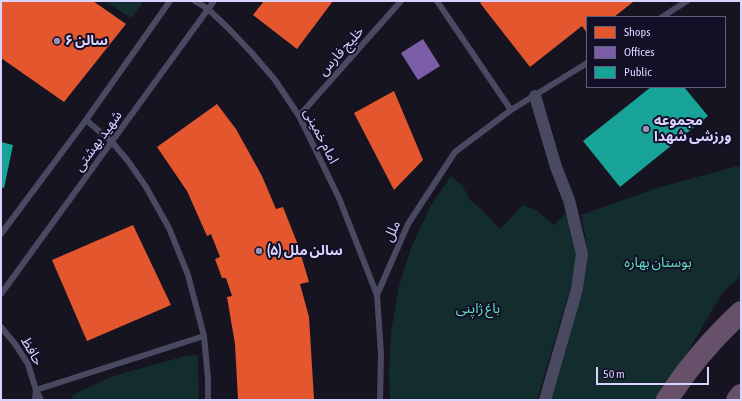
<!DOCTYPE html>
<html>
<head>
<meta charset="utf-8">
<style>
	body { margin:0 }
	#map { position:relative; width:742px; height:401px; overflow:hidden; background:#161421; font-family:"Asap Condensed",sans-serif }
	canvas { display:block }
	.frame { position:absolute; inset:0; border:2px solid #d9d4ff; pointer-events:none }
	.legend { position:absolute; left:586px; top:16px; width:140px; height:72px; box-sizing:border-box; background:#130f26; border:1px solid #625e7d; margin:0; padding:5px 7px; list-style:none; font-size:12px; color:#d9d4ff }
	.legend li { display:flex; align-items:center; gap:8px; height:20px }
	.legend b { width:20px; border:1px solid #625e7d }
	.scale { position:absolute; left:596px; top:367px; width:113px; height:18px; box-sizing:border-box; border:2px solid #d9d4ff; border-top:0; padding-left:5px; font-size:12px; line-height:14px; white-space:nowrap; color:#d9d4ff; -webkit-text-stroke:3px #130f26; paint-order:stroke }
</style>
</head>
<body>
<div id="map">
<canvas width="742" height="401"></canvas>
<div class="frame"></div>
<ul class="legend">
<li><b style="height:11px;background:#e4572e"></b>Shops</li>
<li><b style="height:11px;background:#7b5ea7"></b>Offices</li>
<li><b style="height:11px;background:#17a398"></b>Public</li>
</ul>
<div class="scale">50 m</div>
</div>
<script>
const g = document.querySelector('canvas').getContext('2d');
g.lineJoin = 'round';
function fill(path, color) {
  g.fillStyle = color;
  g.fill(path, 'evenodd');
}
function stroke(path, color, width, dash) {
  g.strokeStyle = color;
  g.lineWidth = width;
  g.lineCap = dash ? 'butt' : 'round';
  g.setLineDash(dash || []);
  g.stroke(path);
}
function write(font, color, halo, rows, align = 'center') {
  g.font = font + ' "Asap Condensed","Noto Sans Arabic",sans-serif';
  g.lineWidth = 4;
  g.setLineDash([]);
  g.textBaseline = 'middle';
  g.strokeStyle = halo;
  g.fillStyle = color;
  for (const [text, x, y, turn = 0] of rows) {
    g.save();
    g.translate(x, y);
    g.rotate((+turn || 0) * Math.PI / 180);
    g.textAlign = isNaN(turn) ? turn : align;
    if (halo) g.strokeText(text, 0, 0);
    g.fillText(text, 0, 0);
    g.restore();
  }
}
fill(new Path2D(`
	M104,1H144L131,18Z
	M741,165V276L723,292L659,400H551L565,346L583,290L588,251L581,215L657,188Z
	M451,176L463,187L471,201L481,209L500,229L523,205L536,210L554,225L565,214L578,226V264L557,332L537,400H390L389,373L391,332L399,286L411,248L431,205Z
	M198,355L199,400H73L72,395L113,376L185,356Z`), '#132c2d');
fill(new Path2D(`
	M1,1H93L126,24L64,102L1,58Z
	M264,1H333L297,49L253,15Z
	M483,1H632L633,2L614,17H587V33L582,26L530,67L480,3Z
	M394,91L423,160L394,190L354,113Z
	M217,104L236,129L262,176L276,209L283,207L298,245L309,282L300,284L309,317L314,399H238L235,344L227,297L232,296L226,278H222L215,259L220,257L211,234L207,236L187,191L157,147Z
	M133,225L171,305L87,341L52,260Z`), '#e4572e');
fill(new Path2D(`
	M423,39L440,66L418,80L401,53Z`), '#7b5ea7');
fill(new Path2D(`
	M651,87H684L708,116L620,187L583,141Z
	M1,142L13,145L4,188L1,187Z`), '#17a398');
stroke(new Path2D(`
	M195,1L208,9L228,28L251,52L275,80L299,116L339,198L377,295
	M437,1L511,110
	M662,17L687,1
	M299,116L401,1
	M86,120L112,142L128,161L146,187L169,228L188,275L204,336L208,379V400
	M1,234L86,120L170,1
	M1,294L214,1
	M1,327L15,344L28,364L36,390L35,400
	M41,400L36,390L204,336
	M380,400L381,354L377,295L408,224L455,152L511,110L587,63`), '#4a4962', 6);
stroke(new Path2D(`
	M535,96L556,167L569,200L582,254L577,289L545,400`), '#4a4962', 12);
stroke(new Path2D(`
	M667,400C688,367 713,338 741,312
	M737,400L741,395`), '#67516a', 22);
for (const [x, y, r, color] of [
	[57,41,4,"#9591b1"],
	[646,129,4,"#9591b1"],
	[259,251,4,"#9591b1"]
]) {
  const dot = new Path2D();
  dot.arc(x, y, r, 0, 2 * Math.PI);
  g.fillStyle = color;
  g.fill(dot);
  stroke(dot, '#130f26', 1.5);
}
write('bold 14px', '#d9d4ff', '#130f26', [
	["سالن ۶",65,41],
	["مجموعه",654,121],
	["ورزشی شهدا",654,137],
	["(۵) سالن ملل",267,251]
], 'left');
write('14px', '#d9d4ff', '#130f26', [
	["خلیج فارس",341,51,-48],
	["امام خمینی",321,136,63],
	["شهید بهشتی",98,141,-54],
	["ملل",392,231,-65],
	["حافظ",32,351,61]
]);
write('14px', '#5fe0c0', '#130f26', [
	["بوستان بهاره",658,263],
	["باغ ژاپنی",478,309]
]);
</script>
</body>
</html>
